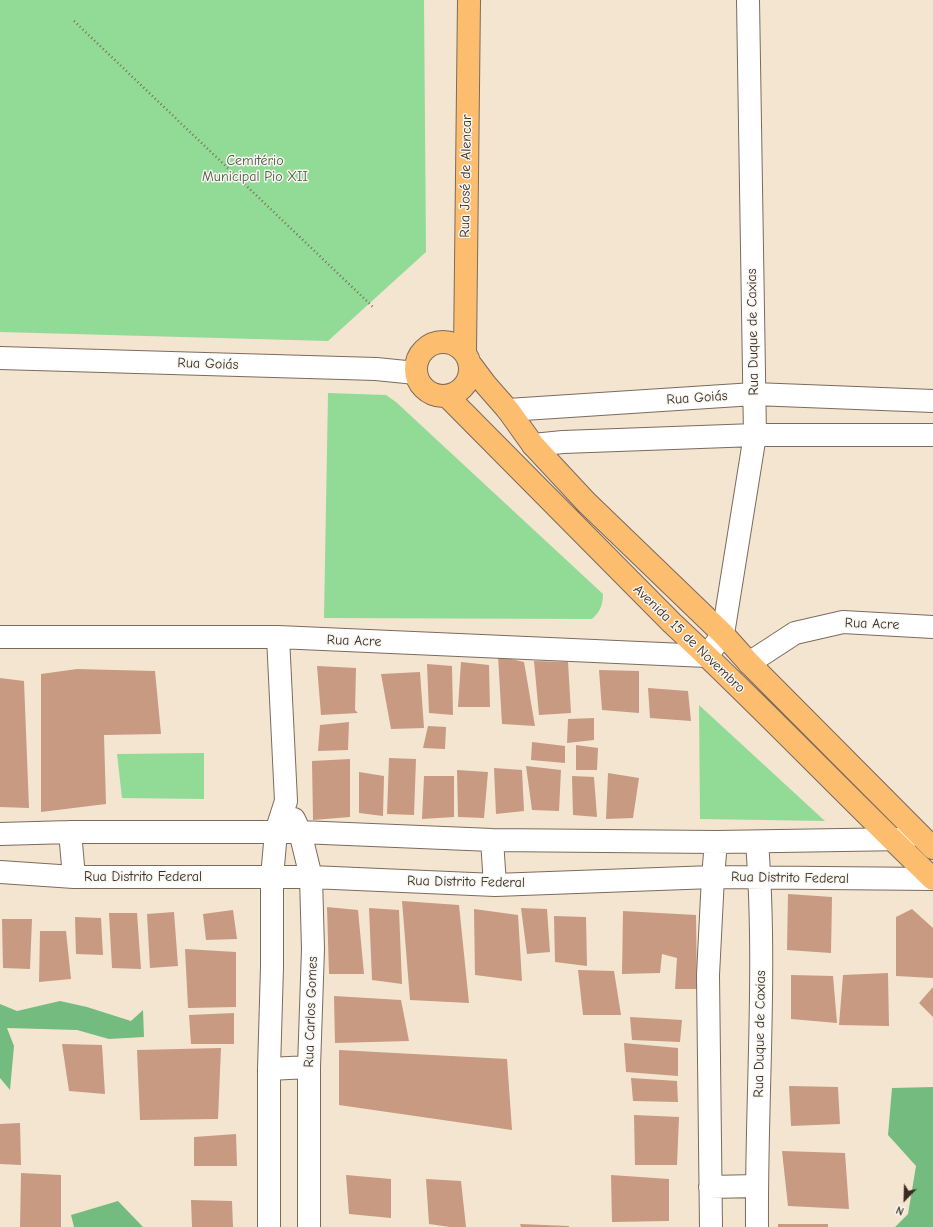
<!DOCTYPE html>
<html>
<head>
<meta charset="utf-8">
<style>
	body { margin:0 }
	#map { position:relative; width:933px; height:1227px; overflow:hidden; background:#f4e5d1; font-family:"Comic Neue",sans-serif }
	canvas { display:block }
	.north { position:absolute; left:885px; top:1179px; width:40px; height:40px; -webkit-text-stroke:3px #f6f6f2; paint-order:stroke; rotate:203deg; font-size:11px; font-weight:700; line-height:16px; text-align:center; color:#3b2a1e }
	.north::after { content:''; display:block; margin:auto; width:14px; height:18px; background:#3b2a1e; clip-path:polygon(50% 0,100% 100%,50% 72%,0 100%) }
</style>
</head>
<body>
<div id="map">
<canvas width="933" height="1227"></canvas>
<div class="north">N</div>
</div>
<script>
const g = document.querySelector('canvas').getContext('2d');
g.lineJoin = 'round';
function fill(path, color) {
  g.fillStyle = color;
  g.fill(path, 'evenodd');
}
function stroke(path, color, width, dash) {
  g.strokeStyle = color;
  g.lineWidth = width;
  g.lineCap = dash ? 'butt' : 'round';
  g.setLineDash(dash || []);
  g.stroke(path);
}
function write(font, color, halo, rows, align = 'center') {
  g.font = font + ' "Comic Neue",sans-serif';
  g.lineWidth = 3;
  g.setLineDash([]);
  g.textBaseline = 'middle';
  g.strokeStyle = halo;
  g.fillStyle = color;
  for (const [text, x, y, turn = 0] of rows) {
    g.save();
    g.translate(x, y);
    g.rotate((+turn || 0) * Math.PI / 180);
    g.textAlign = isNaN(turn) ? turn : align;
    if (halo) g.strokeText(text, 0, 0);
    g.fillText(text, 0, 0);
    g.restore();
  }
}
fill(new Path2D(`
	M0,0H424L426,252L328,341L0,332Z
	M328,393L386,395L396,402L603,594C603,605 600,612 592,619L324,618Z
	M699,705L825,821L700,819Z
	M204,753V799L122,798L117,754Z`), '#91db97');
fill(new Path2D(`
	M60,1001L87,1007L131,1021L143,1010L144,1037L109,1039L77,1030L7,1028L14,1046L10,1090L0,1078V1004L17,1011Z
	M933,1087V1227H895L908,1214L916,1166L888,1135L892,1088Z
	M118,1201L143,1227H74L71,1215Z`), '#74bb80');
fill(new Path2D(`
	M498,656L524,662L535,726L502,724Z
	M534,661L568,662L571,713L539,715Z
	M461,662L489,665L490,707H458Z
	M427,664L452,666L453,715L429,713Z
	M317,666L356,668L355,710L358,713L321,715Z
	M77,669L155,671L161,734L104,735L106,804L41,812V674Z
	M599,670L639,671V713L602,710Z
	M420,672L424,728L391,729L381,674Z
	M0,678L24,681L29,808L0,807Z
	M648,688L688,691L691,721L650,718Z
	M594,718V740L567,743L568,719Z
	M349,722L348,750L318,751L320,725Z
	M428,726L446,727L445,749L423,748Z
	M532,742L565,746V763L531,760Z
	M576,745L598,748L597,770H576Z
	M389,758L416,759L414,815L387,814Z
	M350,759V817L313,820L312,761Z
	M526,766L561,770L559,811L532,810Z
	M494,768L522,770L524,811L496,814Z
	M457,770L488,772L484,818L458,817Z
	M359,772L384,776L383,816L359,813Z
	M608,773L639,778L633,818L606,819Z
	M424,776H454V817L422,819Z
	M572,776L594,777L597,817L573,815Z
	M788,894L832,897L831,953L787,950Z
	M402,901L459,905L469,1003L410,1000Z
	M327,907L358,910L364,974H329Z
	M369,908L399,910L402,984L372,980Z
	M521,908L547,909L550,952L527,954Z
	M474,909L518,915L522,981L475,975Z
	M912,909L933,928V978L896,976V917Z
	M233,910L237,939L206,940L203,914Z
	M623,911L696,915L697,989H675L677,958L662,954L660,973L622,974Z
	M174,912L178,966L150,968L147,914Z
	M109,913H137L141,969L112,968Z
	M554,916L586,917L587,966L555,962Z
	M75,917L101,918L103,955L76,954Z
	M2,919H32L30,969L3,968Z
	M40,931H66L71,979L39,982Z
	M185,949L236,952V1007L188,1008Z
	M578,970L614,971L621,1015H583Z
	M888,973L889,1026L839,1025L843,975Z
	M791,975L833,976L837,1023L791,1019Z
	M933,987V1017L919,1003Z
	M334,996L401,1000L409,1041L335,1043Z
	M234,1013V1044H191L189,1015Z
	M630,1017L682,1020L680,1042L632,1040Z
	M624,1043L678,1048V1076L626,1072Z
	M62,1044L102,1045L105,1094L69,1091Z
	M221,1048L218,1119L140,1120L137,1050Z
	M339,1050L507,1059L512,1130L339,1105Z
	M631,1078L677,1081L678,1102L633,1101Z
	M789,1086L838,1087L840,1124L791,1126Z
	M634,1115L679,1117L677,1165H635Z
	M20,1123L21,1165L0,1164V1124Z
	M236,1134L237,1166H194V1137Z
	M782,1151L845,1153L849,1209L788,1206Z
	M21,1173L61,1175V1227H20Z
	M346,1175L391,1179V1218L349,1214Z
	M611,1175L669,1179V1221L612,1222Z
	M426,1179L461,1181L466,1227H450L429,1224Z
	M191,1200L232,1201L233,1227H192Z
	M520,1224L569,1226V1227H521Z
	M778,1224H828V1227H778Z`), '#c79a81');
const minor = new Path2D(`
	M0,358L376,369L416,373
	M508,410L754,394L933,401
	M533,445L563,442L755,435H933
	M0,637H278L707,656L723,634L755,435L748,0
	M749,663L795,633L843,622L933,627
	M294,819L300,832L311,877L313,949L309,1067V1227
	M70,832L74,877
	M0,834L70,832H300L492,840L716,842L906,839
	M492,840L495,885
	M757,842C767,970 756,1099 757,1227
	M0,872L74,877H311L495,885L713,877L933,879
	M269,1069L309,1067
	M710,1187L757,1186
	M269,1227V1069L272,967V877L276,832L286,801L278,637
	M711,1227L708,975L713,877L716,842`);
const major = new Path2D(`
	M416 369a27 27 0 1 1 54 0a27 27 0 1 1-54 0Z
	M465,352L469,0
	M471,365L486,385L508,410L533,445L586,502L723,634L749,663L933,848
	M448,397L672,623C761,706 845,795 933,879`);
stroke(minor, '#7c6b5d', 24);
stroke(major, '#7c6b5d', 24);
stroke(new Path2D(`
	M74,21L373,307`), '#7c6b5d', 2.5, [1, 3]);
stroke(minor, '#fff', 22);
stroke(major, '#fcbd6f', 22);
write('14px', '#50563c', '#f6f6f2', [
	["Cemitério",255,161],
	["Municipal Pio XII",255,177]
]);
write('14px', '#3b2a1e', '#f6f6f2', [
	["Rua José de Alencar",466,176,-89],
	["Rua Duque de Caxias",753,332,-91],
	["Rua Goiás",208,364,2],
	["Rua Goiás",697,398,-4],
	["Rua Acre",872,624,2],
	["Avenida 15 de Novembro",689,639,44],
	["Rua Acre",354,641,2],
	["Rua Distrito Federal",143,877],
	["Rua Distrito Federal",790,878,1],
	["Rua Distrito Federal",466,882,1],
	["Rua Carlos Gomes",311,1012,-88],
	["Rua Duque de Caxias",760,1034,-89]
]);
</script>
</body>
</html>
